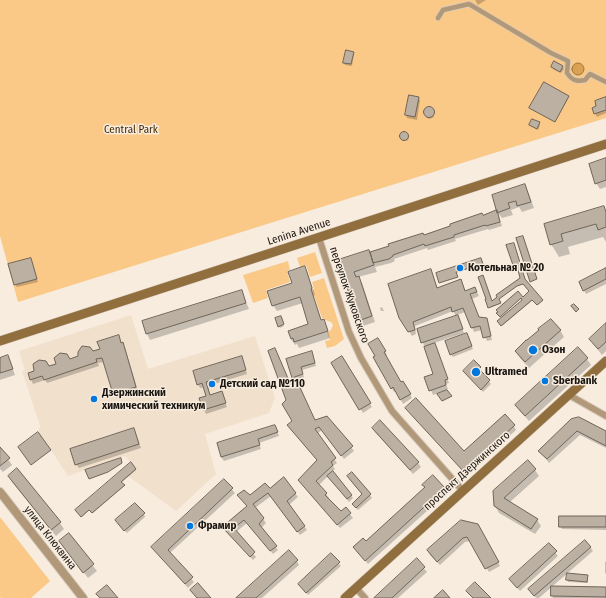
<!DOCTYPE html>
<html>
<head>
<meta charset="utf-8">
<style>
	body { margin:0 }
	canvas { display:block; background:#f8ecde }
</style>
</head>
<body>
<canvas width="606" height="598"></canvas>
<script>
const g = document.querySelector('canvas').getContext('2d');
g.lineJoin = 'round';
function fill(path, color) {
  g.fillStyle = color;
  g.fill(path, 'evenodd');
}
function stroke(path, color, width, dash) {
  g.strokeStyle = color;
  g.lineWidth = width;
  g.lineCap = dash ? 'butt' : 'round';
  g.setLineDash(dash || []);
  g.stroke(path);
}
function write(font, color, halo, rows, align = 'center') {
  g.font = font + ' "Fira Sans Condensed",sans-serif';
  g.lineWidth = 3;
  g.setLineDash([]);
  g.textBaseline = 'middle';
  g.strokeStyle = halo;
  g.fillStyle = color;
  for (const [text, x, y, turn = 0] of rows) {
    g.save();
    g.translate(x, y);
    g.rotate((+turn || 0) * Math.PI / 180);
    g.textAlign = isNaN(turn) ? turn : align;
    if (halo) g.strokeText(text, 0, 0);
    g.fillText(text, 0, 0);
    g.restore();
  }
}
fill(new Path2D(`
	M131,315L148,369L255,336L275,398L269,413L205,434L216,474L176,511L128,476L136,469L125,456L68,476L51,450L38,432L40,426L22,371L25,370L19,351Z`), '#f1e0cb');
fill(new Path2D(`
	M0,0H606V118L18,302L0,236Z
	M315,252L322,273L310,277L306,265L300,267L297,258Z
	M288,261L290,270L287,271L290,282L266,290L268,298L253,303L243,275Z
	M324,278L344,339L335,346L327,348L325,341L330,340L327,332L331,330L333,325L331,322L325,320L324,318H322L312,290L314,289L312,282Z
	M0,517L50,581L31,598H1L0,597Z`), '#fbc987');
const water = new Path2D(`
	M572 69a6 6 0 1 1 12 0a6 6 0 1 1-12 0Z`);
fill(water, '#d9a153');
stroke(water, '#a0773f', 1);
fill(new Path2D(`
	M475,0H486L478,5Z
	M353,53L354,54L352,66L345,65L344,63Z
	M554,63L563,67L564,69L561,73L553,69L552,67Z
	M544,83L569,97L555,122L530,108Z
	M409,96L419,98L420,101L417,120L407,118L406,115Z
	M606,98V113L597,117L593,109Z
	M426,108H430L433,110L434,117L432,118L429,119L426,117L424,111Z
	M539,123L540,125L538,130L530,125Z
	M401 137a4 4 0 1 1 8 0a4 4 0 1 1-8 0Z
	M606,160V187L600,189L596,183Z
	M525,185L528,192L534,208L522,212L519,207L511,210L513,215L502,218L498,213L502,226L489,230L488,229L455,239L456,241L428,250L427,248L394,259L395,261L391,263L375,267L377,272L358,277L362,283L375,322L363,326L359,320L340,261L370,253L498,211Z
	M603,207L606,211V242L603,237L568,247L570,254L559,257L551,244L545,224Z
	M508,246L525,280L543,301L538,305L533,300L502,326L499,322L524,300L522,298L500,317L498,314L518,293L523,298L530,292L524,284L517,286L498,300L500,304L490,308L486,300L492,302L521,278L519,270L516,271Z
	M31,259L38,282L17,287L15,284Z
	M482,264L456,273L457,277L440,283L437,273Z
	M305,267L308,274L315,295L313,296L322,321H323L327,327L330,338L299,348L297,344L295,345L291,339L310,324L303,303L277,311L273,305L293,283Z
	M606,270V284L586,294L580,283Z
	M433,275L438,289L463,285L465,292L475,288L479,296L472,299L479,318L486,319L488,323L492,340L487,341L482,330L474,332L465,312L457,315L464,333L434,343L449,383L446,384L448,389L446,390L451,397L443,401L439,395L444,392V391L433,395L426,378L435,374L418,330L456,316L453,311L415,326L416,334L412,336L400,317Z
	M241,291L249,309L150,340L147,334L143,322Z
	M382,307L384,311H381L380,308Z
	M282,318L284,326L280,328L279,326Z
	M546,323L560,330L564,337L529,368L520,358L516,351Z
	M606,324V351L602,355L594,345L590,339Z
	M118,336L125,348L138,391L116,398L104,362L98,363L99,366L47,383L45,380L33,384L31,380L48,367L101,350Z
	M469,337L473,349L453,357L451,354Z
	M378,339L387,355L385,357L400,384L403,382L412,398L403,404L396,391L394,392L374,358L376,357Z
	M578,349L587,359L591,365L529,421L520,411L516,405Z
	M313,355L316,366L302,370L304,377L294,380L287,360Z
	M8,356L15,375L0,380V359Z
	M342,357L372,407L363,413L332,363Z
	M243,361L247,374L208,386L210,396L221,392L227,407L206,414L204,410L207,397L205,387L200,388L198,384Z
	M474,361L480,368L482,371L481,372L491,384L483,392L464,371Z
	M290,384L315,421L327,417L354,451L344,459L322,430L317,434L337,463L333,466L335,469L332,472L353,498L349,502L328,476L319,485L326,494L329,498L328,499L341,513L346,509L353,518L340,528L302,484L318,461L288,426L294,421L287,400Z
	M409,412L464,452L514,426L516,430L467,475Z
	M572,420L606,432V448L580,435L549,463L540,451Z
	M380,421L418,463L421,467L413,474L375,432L373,428Z
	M134,429L141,448L79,468L76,464Z
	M277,430L279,436L259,443L261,449L224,461L221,457L218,444Z
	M0,448L12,465L3,472L0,469Z
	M131,464L136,470L121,483L124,486L93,513L90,509L82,517L77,511Z
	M17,469L60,523L64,529L56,536L12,482L9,476Z
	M535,470L539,476L510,502L537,520L541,526L535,534L499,513L495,506L494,491Z
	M433,476L447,493L368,564L354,547L366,542L425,488L423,485Z
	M348,477L370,495L372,498L358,510L355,507L363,495Z
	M224,480L235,493L170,553L194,582L188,588L152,547Z
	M270,489L295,493L298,497L289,505L307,530L300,535L271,496L255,508L266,523L261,528L278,550L273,554L247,523L236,532L256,557L253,560L223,528L248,506L250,496Z
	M144,514L145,517L127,533L118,523Z
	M606,517V530L562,529L560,526Z
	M477,524L500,566L489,572L470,541L465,542L440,565L430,555L428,551Z
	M69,535L97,571L88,578L60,542Z
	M549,544L558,556L520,591L513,583Z
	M590,547L593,551L539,598H536L532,593Z
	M331,555L341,566L308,595L301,587Z
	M417,560L427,572L398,598H375Z
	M297,561L299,565L262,598H237Z
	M605,561L606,562V574L605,573Z
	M587,575L588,583L568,582L567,580Z
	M606,588V598H553L552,596Z`), '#0003');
const building = new Path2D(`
	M346,50L354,52L351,64L343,63Z
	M554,61L563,66L560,72L551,67Z
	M544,82L569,96L555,122L529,108Z
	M409,95L419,97L415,117L405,115Z
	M606,97V110L594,114L592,108L596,106L595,101Z
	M423.5 112a5.5 5.5 0 1 1 11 0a5.5 5.5 0 1 1-11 0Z
	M532,119L540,122L537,129L529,125Z
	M399.5 136a4.5 4.5 0 1 1 9 0a4.5 4.5 0 1 1-9 0Z
	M606,158V180L595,184L589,164Z
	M525,184L531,202L517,206L516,201L508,203L510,208L497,213L492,195Z
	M604,206L606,212V227L598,230L596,224L561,234L563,241L550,245L544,224Z
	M497,210L500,222L486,226L485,225L454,235V237L425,246L424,244L393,255V256L389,259L373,263L370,252L389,246L388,244L423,233L424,235L450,226V224L482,213L483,215Z
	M523,236L537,279L530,282L516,238Z
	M514,243L525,279L543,300L537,305L532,300L501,326L497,321L522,300L521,298L500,317L496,313L498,312L496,310L518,291L523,297L529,291L523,284L517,286L499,299L501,303L488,308L485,299H486L478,277L483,275L492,301L497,297L496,295L520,278L518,270L515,271L506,245Z
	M369,250L374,265L354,272L356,277L359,276L372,316L358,321L338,260Z
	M31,258L37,279L14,285L8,264Z
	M481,258L483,264L456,272L458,277L439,283L436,273Z
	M305,266L312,288L311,289L321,320L324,319L328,331L294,342L293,338L291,339L288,331L308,324L300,297L272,306L267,291L292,283L288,272Z
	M606,268V279L583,291L579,282Z
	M431,269L437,288L461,279L465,291L475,287L477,292L470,294L479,317L487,318L491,336L483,338L480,326L471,328L463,308L452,312L451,307L413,322L415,330L408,332L399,318L388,284Z
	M242,290L246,303L146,334L142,321Z
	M574,304L579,309L576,312L571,306Z
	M458,315L463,329L421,343L417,329Z
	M281,316L284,324L278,327L275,318Z
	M551,319L561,330L525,362L515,351L526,340H527L539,330L538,329Z
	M606,323V342L598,349L589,339Z
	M467,333L472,346L450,355L445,341Z
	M119,335L121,343L123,342L136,387L113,394L102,358L96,359L97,362L44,380L42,376L30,380L28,373L34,371L33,364L39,360L46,361L49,366L56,364L54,358L60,353L67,354L70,359L78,356V352L82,346L90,347L93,351L100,349L97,342Z
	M378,338L386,351L384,352L401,382L403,381L411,394L400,400L393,387L391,389L373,357L375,356L368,344Z
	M435,343L448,379L445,380L446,385L429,391L424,377L433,374L424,347Z
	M578,347L588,358L525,416L515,405Z
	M275,348L290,383L297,381L315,420L327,416L353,446L341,456L319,427L315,429L336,458L331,462L333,465L316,481L327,493L325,495L341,511L346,507L351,513L337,525L298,480L317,460L287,425L292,421L282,404L286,400L268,351Z
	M312,351L315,363L301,367L303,374L292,378L286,359Z
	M8,355L13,369L0,373V358Z
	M242,356L246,370L206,382L210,395L222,391L226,403L203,410L199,398L206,396L202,383L197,385L193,371Z
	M342,356L371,403L359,410L331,363Z
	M474,360L481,367L479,369L490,380L481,390L463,371Z
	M447,390L452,396L442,401L437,394Z
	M416,398L464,451L505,414L515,425L464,472L405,408Z
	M579,417L606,431V446L577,431L547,459L538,451L571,419Z
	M380,420L419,462L410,470L372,428Z
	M275,425L278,432L258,439L260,445L221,457L217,443Z
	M134,428L139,444L75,465L70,449Z
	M38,432L51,450L31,465L18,447Z
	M0,447L10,458L0,466Z
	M121,458L122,463L108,472L89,479L85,470Z
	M528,460L536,469L504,498L538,519L531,529L494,506L493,491Z
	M131,462L136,469L121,482L125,485L92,513L89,510L81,517L75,510Z
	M17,468L61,522L51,530L8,476Z
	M333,471L352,495L347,499L327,476Z
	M352,472L371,494L356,508L352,504L362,494L347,476Z
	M433,475L445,488L365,561L353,547L363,538L366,541L425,487L422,485Z
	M284,477L296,493L287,501L305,526L297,532L268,493L253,504L264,518L259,524L277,546L270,551L244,520L234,528L255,552L250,557L222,527L247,506L237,495L244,490L250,495L265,483L270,488Z
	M224,479L233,488L168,550L193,577L185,584L151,547Z
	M135,503L145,513L124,531L115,520Z
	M559,516H606V527H559Z
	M461,520L478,524L499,562L485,569L467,537L463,538L437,562L427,550Z
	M69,533L94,564L83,573L59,541Z
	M585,540L591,547L534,596L528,589Z
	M549,543L557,551L517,588L509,579Z
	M289,550L298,560L256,598H236Z
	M331,553L340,562L306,593L298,584Z
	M417,558L425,567L392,598H374Z
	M567,573L588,575L587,582L566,580Z
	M475,582L491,598H473L466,591Z
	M198,583L211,598H197L190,590Z
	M107,585L118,598H100L96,594Z
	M551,586L606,587V597L551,596Z
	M443,590L450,598H434Z`);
fill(building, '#bbb0a2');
stroke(building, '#6f6559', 1);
const pedestrian = new Path2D(`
	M438,18L443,10L469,4L551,53L568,61L567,73C572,80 576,82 585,80L590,74L606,82`);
const minor = new Path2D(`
	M319,238L349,332L361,358L392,411L463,491
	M569,395L606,416
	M356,588L365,598`);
const tertiary = new Path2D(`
	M0,492L83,598`);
const secondary = new Path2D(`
	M0,341L606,144
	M345,598L606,361`);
stroke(pedestrian, '#d4cabd', 6);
stroke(minor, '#d4cabd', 8);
stroke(tertiary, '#d4cabd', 10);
stroke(secondary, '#d4cabd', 10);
stroke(pedestrian, '#b09879', 4.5);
stroke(minor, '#b09879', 6);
stroke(tertiary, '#b09879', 8);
stroke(secondary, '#916e3e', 9);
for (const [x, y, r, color] of [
	[460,268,4,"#0077de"],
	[533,350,5,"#0077de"],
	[476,372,5,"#0077de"],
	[545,381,4,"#0077de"],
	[212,384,4,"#0077de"],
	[94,399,4,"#0077de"],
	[190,526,4,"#0077de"]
]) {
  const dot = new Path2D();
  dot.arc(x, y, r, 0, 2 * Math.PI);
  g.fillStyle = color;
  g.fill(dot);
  stroke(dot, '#f8ecde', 1.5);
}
write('11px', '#422b08', '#f8ecde', [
	["Central Park",131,130]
]);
write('11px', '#1a1611', '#f8ecde', [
	["Lenina Avenue",299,232,-18],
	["переулок Жуковского",349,295,71],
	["проспект Дзержинского",467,471,-42],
	["улица Клюквина",50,538,52]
]);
write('bold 11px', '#1a1611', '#f8ecde', [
	["Котельная № 20",468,268],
	["Озон",542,350],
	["Ultramed",485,372],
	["Sberbank",553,381],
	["Детский сад №110",220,384],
	["Дзержинский",102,393],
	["химический техникум",102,406],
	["Фрамир",198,526]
], 'left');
</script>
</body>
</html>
